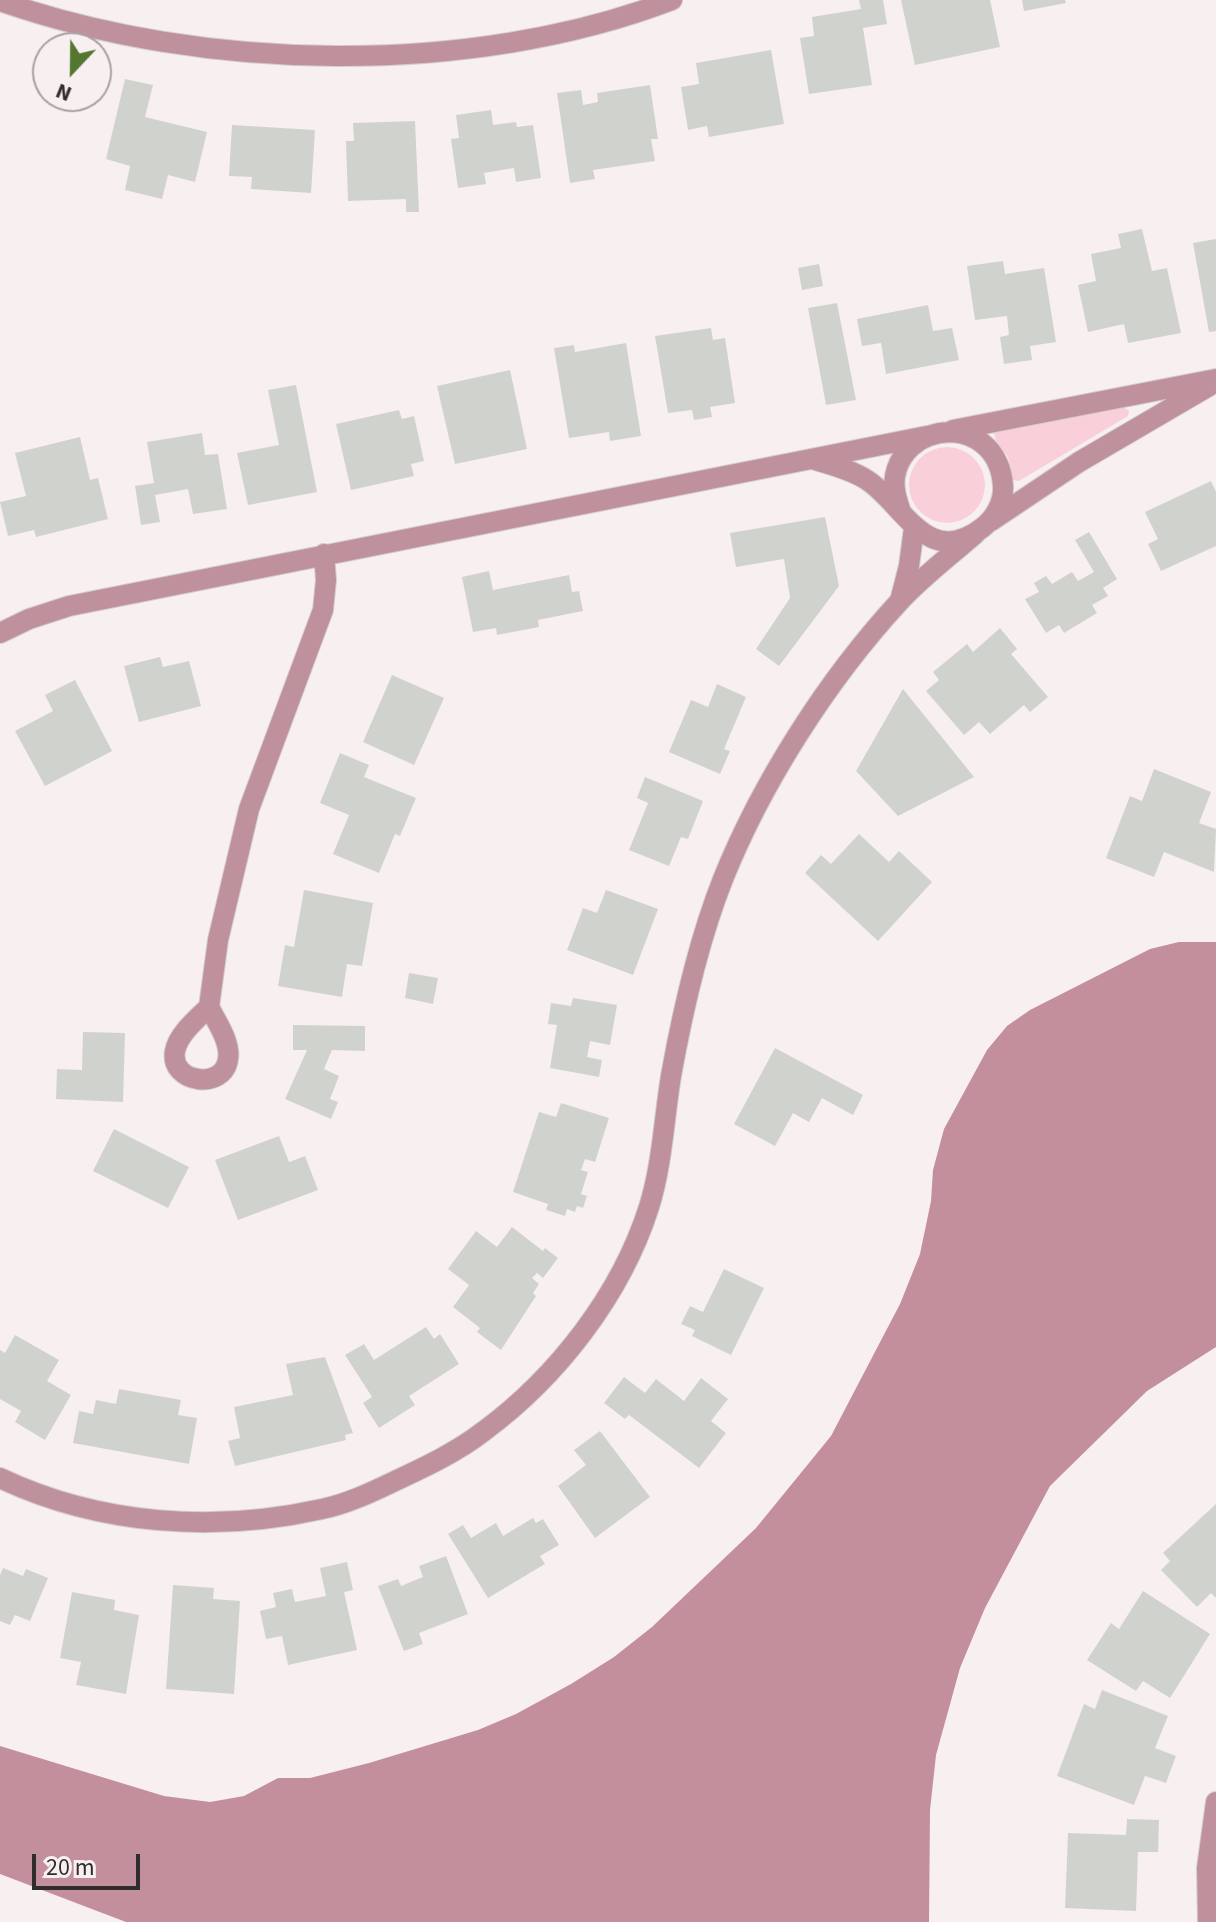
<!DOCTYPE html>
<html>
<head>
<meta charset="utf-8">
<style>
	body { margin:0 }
	#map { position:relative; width:1216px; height:1922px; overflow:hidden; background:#f8eff1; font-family:"Source Sans 3",sans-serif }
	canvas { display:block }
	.north { position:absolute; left:32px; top:32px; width:80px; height:80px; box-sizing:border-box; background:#f8eff1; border:2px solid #a8a1a2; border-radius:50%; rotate:202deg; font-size:22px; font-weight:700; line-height:32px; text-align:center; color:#2f2c2c }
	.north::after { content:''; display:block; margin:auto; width:28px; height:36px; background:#54762e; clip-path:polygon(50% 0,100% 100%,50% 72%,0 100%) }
	.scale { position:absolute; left:32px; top:1854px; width:108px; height:36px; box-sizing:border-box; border:4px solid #2f2c2c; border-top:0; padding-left:10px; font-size:24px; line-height:28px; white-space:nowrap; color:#2f2c2c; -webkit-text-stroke:6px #f8eff1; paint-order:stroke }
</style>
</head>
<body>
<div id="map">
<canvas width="1216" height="1922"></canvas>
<div class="north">N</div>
<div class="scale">20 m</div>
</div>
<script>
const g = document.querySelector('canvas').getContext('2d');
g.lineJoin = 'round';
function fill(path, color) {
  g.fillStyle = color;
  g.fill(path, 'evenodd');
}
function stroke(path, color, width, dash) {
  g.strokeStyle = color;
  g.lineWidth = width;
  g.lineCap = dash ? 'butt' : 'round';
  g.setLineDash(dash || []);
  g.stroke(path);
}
fill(new Path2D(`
	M1124,407L1129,411L1128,416L1019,481L1012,480L1008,457L996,441L994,433Z
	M909 485a38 38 0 1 1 76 0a38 38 0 1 1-76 0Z`), '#f9d0da');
fill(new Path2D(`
	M1179,942H1216V1347L1147,1391L1050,1486L985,1608L960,1668L936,1755L930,1810L929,1922H126L0,1874V1746L164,1796L210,1802L244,1796L278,1778H310L369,1763L478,1730L516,1714L571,1684L614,1657L652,1627L756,1528L831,1436L900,1304L920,1254L931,1201L933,1170L944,1129L987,1050L1007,1026L1030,1010L1150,949Z`), '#c48f9c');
fill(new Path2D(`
	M859,0H883L887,24L863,28L872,85L809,94L800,38L814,36L812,17L861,9Z
	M901,0H990L1000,47L915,65Z
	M1022,0H1065L1066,3L1024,11Z
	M771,50L784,124L709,137L707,126L688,130L681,87L699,84L696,63Z
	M125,79L153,85L145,117L207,132L195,182L168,175L162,199L125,190L130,166L106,159Z
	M650,85L658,139H651L655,161L593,170L595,179L570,183L557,93L581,90L583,105L598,102L597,93Z
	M491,110L493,125L516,122L517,127L533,125L541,178L516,182L514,168L484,173L486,184L458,188L451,139L459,138L456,115Z
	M415,121L419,212H406V199L348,201L346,141H354L353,123Z
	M232,125L315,130L311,193L251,189L252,177L229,176Z
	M1142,229L1152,271L1167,268L1181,333L1128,343L1124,324L1088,332L1078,285L1096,281L1091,254L1121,248L1118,234Z
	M1216,239V331L1209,332L1193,243Z
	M1003,261L1005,274L1044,268L1056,342L1030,346L1032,360L1004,364L1000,337L1009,335L1007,316L975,320L967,266Z
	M819,264L823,286L802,290L798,268Z
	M837,303L856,400L826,405L808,308Z
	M928,305L933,331L952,328L959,360L886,374L881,343L862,346L857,319Z
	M711,328L713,340L725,338L735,403L710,407L712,417L694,420L692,410L668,413L655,336Z
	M626,343L641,436L610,441L609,432L569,438L554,348L574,345L575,352Z
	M510,370L527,449L455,464L437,386Z
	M296,385L317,492L248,505L237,453L279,445L268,390Z
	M399,410L402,419L414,416L424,461L411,464L414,476L351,490L336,424Z
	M202,433L205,455L218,454L227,509L193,514L188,489L155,495L160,522L141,525L135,486L154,483L147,442Z
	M80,437L90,480L98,478L108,519L36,537L34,530L8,536L0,502L26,496L15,453Z
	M1211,481L1216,492V546L1161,571L1148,544L1158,539L1145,512Z
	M825,517L839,586L779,666L756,649L790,598L784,559L736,567L730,533Z
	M1089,532L1117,579L1103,588L1108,596L1092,605L1097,613L1064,633L1059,625L1046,633L1025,599L1039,592L1034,583L1046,576L1052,584L1072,572L1078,581L1094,572L1075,540Z
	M489,571L493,590L569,575L572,592L579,591L583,611L538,620L539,627L497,635L496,628L473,632L462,577Z
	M1000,628L1017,649L1011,654L1048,697L1030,712L1024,705L990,734L979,722L964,735L926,691L939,680L933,672L967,644L973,652Z
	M160,657L163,667L189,661L201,706L139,722L124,666Z
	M392,675L444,698L414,765L363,742Z
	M75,680L112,751L45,786L15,731L53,711L45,695Z
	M717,684L746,697L724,749L730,751L720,774L669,752L691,700L708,707Z
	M903,689L974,777L898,816L856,771Z
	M340,753L369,765L364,777L416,798L400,836L395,834L379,873L333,854L349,815L320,803Z
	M1154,769L1211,792L1199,823L1216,829L1214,872L1164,852L1154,877L1106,858L1130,796L1142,801Z
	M645,777L703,801L688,839L681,837L669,866L629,850L648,803L637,798Z
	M859,834L889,862L899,851L932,882L878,941L805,873L821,855L831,864Z
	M304,890L373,903L362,966L347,964L342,997L278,986L285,945L294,947Z
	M606,890L658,909L633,975L567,950L583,908L597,913Z
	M409,973L438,978L433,1004L405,998Z
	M573,998L617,1005L610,1045L590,1041L587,1057L602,1060L599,1077L550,1068L557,1025L548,1024L551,1003L571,1006Z
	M293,1025L365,1026V1051L332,1050L324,1069L339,1076L330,1099L338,1102L331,1119L285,1099L307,1050H293Z
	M83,1032L125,1033L123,1102L56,1099L57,1069L82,1070Z
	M775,1048L863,1095L853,1115L822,1098L809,1122L793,1113L775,1146L734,1124Z
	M561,1103L609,1118L595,1162L585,1159L581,1170L588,1172L581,1194L587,1196L583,1208L577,1206L575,1212L567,1209L565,1216L546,1210L548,1204L513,1192L539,1112L556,1117Z
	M114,1129L189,1167L168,1208L93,1171Z
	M279,1136L289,1162L305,1156L318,1190L238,1220L215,1160Z
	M512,1227L543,1251L545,1248L558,1258L543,1278L537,1273L532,1278L539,1284L533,1293L536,1296L501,1350L477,1332L480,1328L453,1307L469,1285L448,1269L476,1231L497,1247Z
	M724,1269L764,1288L731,1355L692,1336L695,1330L681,1324L690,1306L703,1312Z
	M426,1327L434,1339L440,1334L459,1364L409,1396L415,1405L379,1428L363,1403L372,1397L345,1355L364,1344L374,1360Z
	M15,1335L59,1360L47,1381L71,1395L45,1440L15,1422L21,1411L0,1399V1350L5,1353Z
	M325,1357L353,1433L345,1435L346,1440L235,1466L228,1441L240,1438L234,1407L293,1395L286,1364Z
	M624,1377L645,1393L656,1379L684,1401L701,1378L728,1399L711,1421L726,1433L699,1468L629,1415L625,1419L604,1403Z
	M119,1389L181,1400L178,1415L197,1418L189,1464L73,1443L79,1411L93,1414L96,1400L116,1404Z
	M600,1431L650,1497L595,1538L558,1486L586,1465L574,1450Z
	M1216,1504V1598L1211,1593L1197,1607L1161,1570L1170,1561L1163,1553Z
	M533,1518L536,1523L543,1519L559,1545L540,1556L545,1564L488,1598L448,1534L463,1525L471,1538L496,1523L503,1536Z
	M446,1556L468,1614L419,1633L423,1644L404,1651L378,1586L398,1579L401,1586L423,1577L419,1566Z
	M347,1562L353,1590L344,1592L357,1650L288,1665L282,1636L266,1639L260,1611L276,1607L273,1593L292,1589L295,1602L326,1596L320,1568Z
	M3,1568L23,1576L26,1569L48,1578L30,1621L15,1615L10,1625L0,1621V1575Z
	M173,1585L214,1588L213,1599L240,1601L234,1694L166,1689Z
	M1143,1591L1210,1634L1170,1698L1143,1681L1136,1691L1087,1660L1111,1623L1119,1629Z
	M72,1592L115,1600L114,1610L139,1615L126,1694L76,1685L81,1662L60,1658Z
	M1102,1690L1168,1716L1155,1748L1176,1756L1166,1783L1145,1776L1134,1805L1057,1776L1084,1704L1095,1709Z
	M1127,1819L1159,1820L1158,1852H1138L1136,1911L1065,1908L1068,1833L1126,1835Z`), '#d0d3cd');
const minor = new Path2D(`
	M0,1C203,72 471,77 672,0
	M953,430L1216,379
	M815,460C832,465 852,470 867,480C903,503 927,570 982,528C995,518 1004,502 1003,486C1002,469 995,453 982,443C950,419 902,437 895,476C893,489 897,500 901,512
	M991,521L1079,462L1209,386
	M900,601L909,566L914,528
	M0,633L29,619L69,606L927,436
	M209,1007L218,940L249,809L323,610L326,580L324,554
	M209,1007C216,1021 231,1042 228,1059C224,1091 169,1083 175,1051C178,1034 198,1018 209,1007Z
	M0,1478C99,1525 215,1533 322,1509C347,1504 372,1492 395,1481C425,1467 457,1452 484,1431C557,1377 621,1295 649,1207C662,1166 664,1119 671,1076C683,1009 698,942 723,879C762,782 828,679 899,602C922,577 950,556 975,534
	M1208,1922L1207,1868L1216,1802`);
stroke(minor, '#d4ccce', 22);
stroke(minor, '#bf919c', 20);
</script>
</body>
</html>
